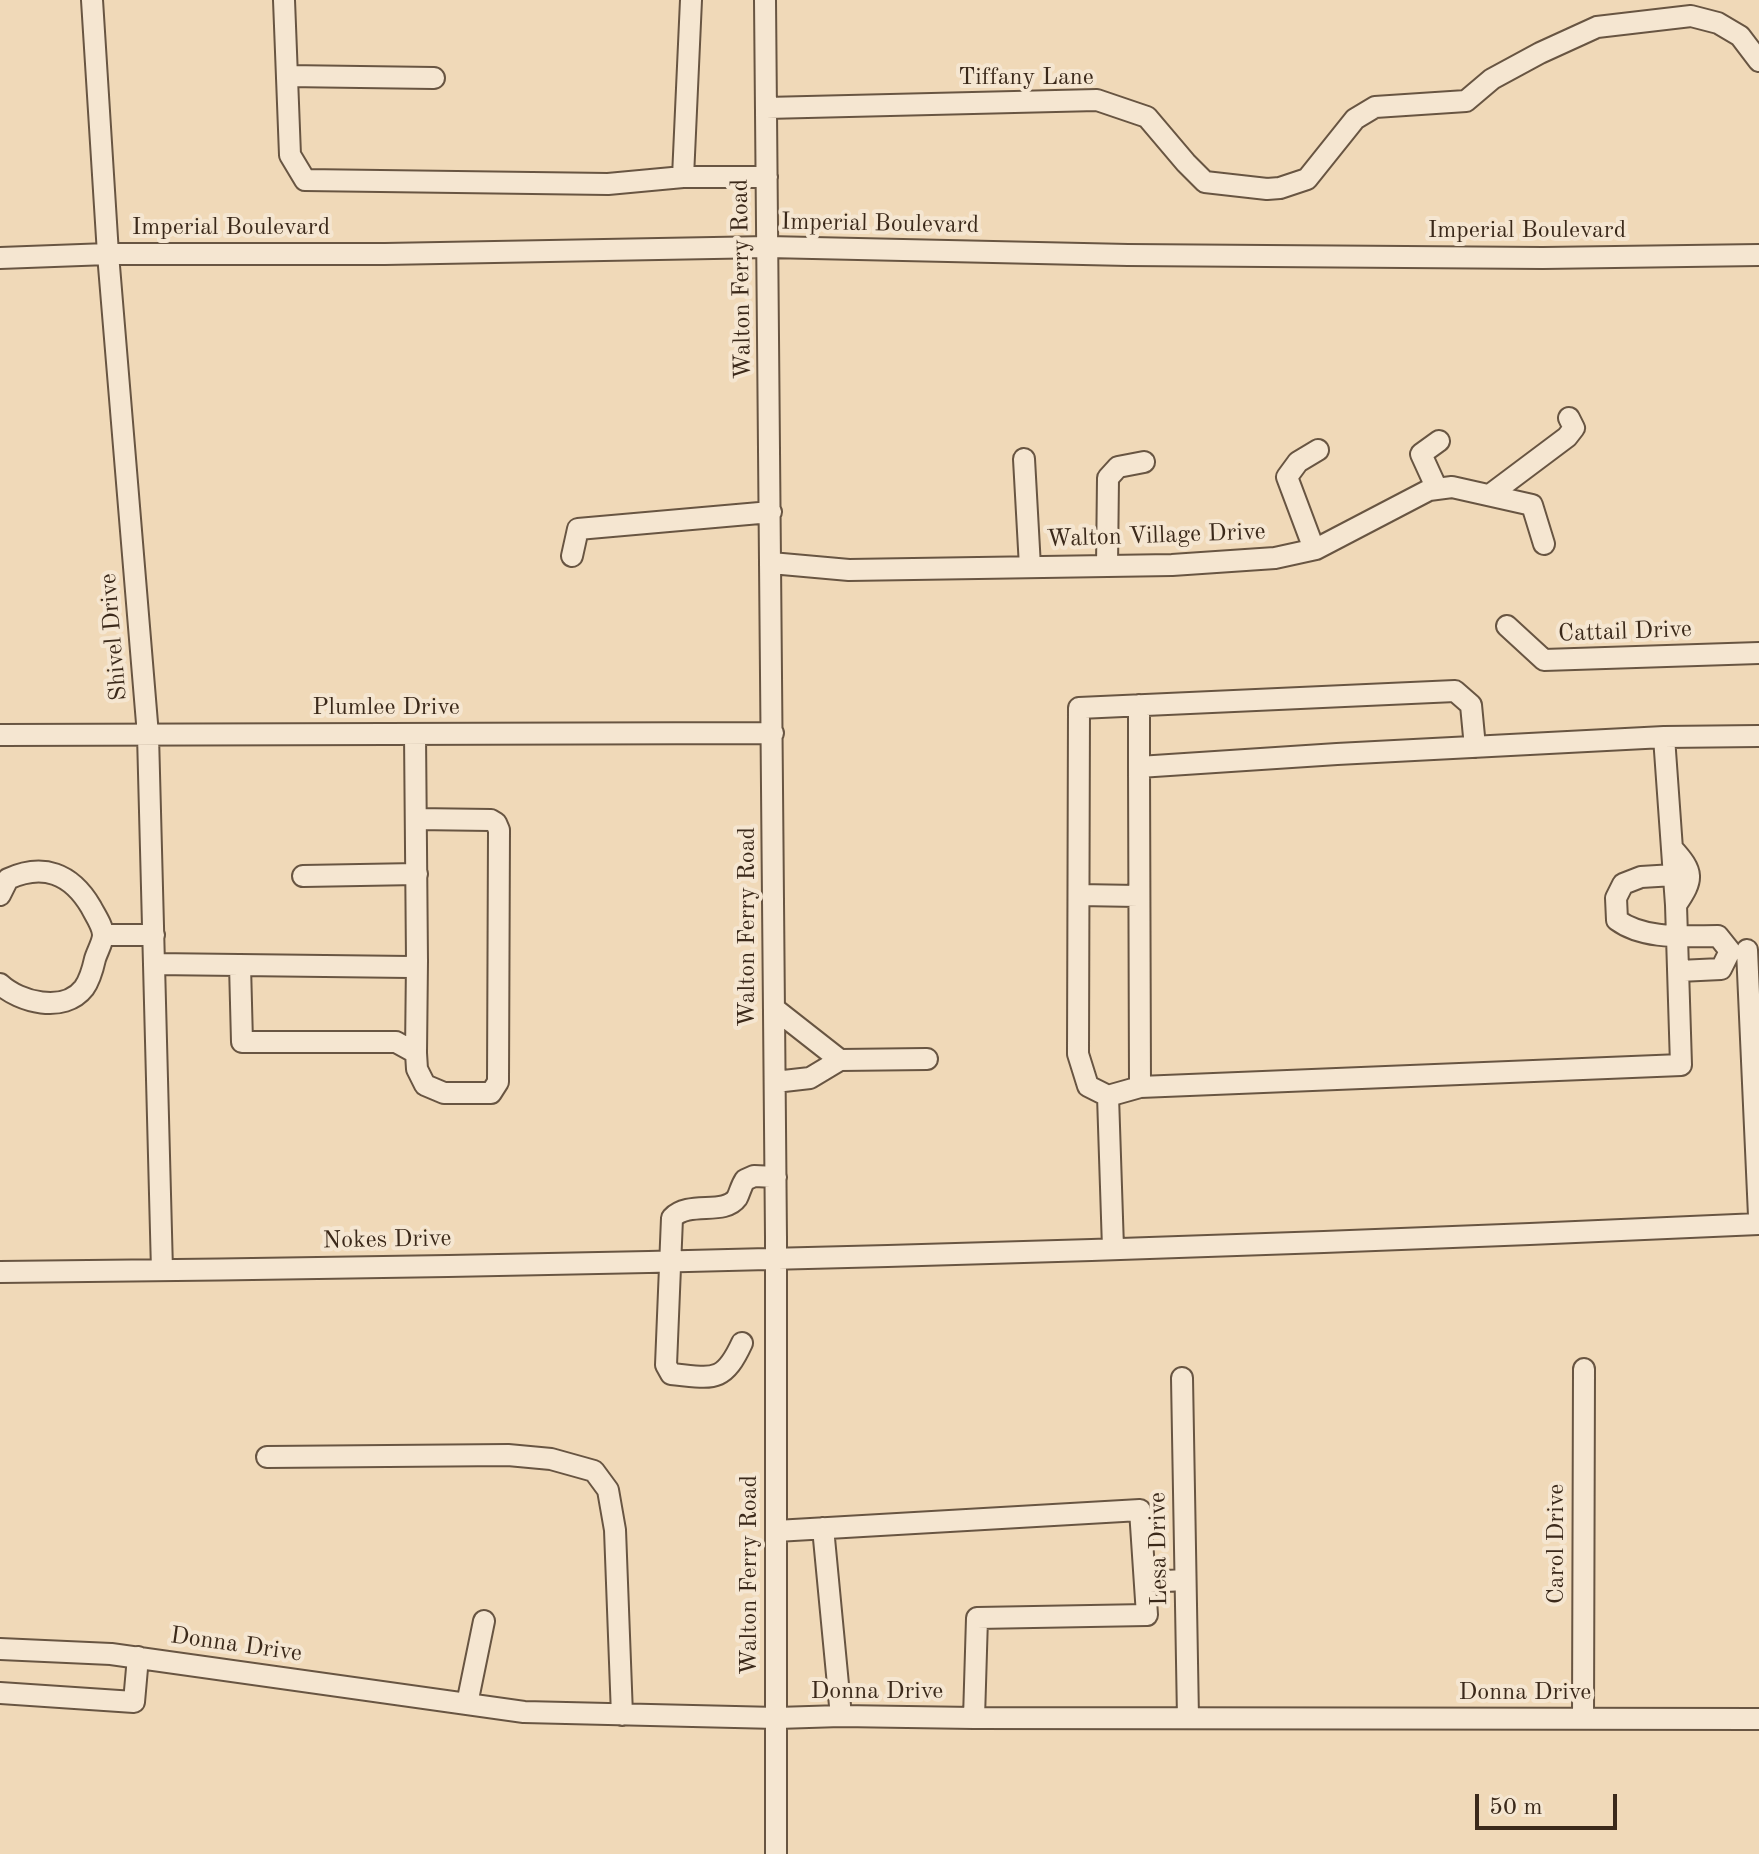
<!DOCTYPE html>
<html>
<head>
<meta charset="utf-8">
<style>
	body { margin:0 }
	#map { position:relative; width:1759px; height:1854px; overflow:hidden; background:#f0d9b8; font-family:"Old Standard TT",serif }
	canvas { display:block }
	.scale { position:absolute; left:1475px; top:1794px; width:142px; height:36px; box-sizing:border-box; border:4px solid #3b291a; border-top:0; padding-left:10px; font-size:24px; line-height:28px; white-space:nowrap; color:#3b291a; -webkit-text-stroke:6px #f5e6d1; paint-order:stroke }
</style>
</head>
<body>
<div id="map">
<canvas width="1759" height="1854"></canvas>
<div class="scale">50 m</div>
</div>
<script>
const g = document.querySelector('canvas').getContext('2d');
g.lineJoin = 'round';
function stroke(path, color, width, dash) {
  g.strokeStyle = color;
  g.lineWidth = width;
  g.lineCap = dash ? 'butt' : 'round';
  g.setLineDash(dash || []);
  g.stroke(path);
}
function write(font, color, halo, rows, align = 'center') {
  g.font = font + ' "Old Standard TT",serif';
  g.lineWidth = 8;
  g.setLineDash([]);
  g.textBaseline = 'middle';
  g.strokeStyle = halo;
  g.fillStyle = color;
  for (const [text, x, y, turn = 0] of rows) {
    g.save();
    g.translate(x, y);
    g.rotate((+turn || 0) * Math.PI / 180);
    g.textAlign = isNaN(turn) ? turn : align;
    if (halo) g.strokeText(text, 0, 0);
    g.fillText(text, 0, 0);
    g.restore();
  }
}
const minor = new Path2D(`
	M92,0L108,254L148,735L162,1270
	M284,0L290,155L305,180L608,184L683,177H767
	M765,0L776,1236V1854
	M287,76L434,78
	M766,108L1097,100L1147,117L1186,163L1205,182L1267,189L1280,188L1307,179L1355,119L1375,107L1466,101L1492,79L1540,53L1597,27L1691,16L1718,23L1740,36L1759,61
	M683,177L691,0
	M0,258L108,254H385L768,247L1128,255L1543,258L1759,255
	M1024,459L1030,567
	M1437,489L1421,454L1439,441
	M1491,494L1567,437L1574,428L1569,418
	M1314,549L1287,477L1298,462L1318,450
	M572,556L578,529L771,512
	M771,563L849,570L1172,565L1275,558L1316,549L1429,490L1452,487L1532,505L1544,544
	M1107,566L1108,478L1118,467L1144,462
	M1507,626L1544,660L1759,653
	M1139,705V767
	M0,735L773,733
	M1664,737L1759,736
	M1672,848C1694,872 1694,879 1676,905
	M1674,875L1641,877L1623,884L1616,898L1617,920C1644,940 1686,936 1718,936L1730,951
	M303,876L417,874
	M0,895L8,879C43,863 71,873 91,907C95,915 103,926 103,935C103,942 97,952 95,959C93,968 89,981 84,988C64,1014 19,1002 0,984
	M1079,895L1138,896
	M103,935H154
	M1747,950L1759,1216
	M154,964L410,967L417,961L415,734
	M240,965L242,1042H396L416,1053L417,1069L425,1085L444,1093H491L498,1082L499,830L496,823L491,820L416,819
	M1679,971L1721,969L1730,951
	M775,1009L840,1060
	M416,1053L417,961
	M775,1082L810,1078L840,1060L927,1059
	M1108,1096L1088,1086L1078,1054L1079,708L1455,691L1471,705L1475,747
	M1113,1248L1108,1096L1140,1087L1139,767L1337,754L1664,737L1676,905L1681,1065L1140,1087
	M0,1272C586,1267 1173,1251 1759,1224
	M742,1343C723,1384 713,1378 671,1374L666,1365L672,1218C689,1200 724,1216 737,1198C740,1192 741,1186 745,1180L754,1176L776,1177
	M1182,1378L1188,1718
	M267,1457L508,1455L551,1459L594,1471L608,1490L615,1530L622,1715
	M823,1528L841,1716
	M776,1531L1140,1510L1147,1615L977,1618L974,1718
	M1145,1582L1185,1580
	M0,1649L111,1654L524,1712L777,1718L841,1716L974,1718L1759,1719
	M0,1693L134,1702L138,1657
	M467,1704L484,1621
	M1583,1719L1584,1369`);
stroke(minor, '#685542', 24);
stroke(minor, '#f5e6d1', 20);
write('24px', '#3b291a', '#f5e6d1', [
	["Tiffany Lane",1026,78],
	["Imperial Boulevard",880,224,1],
	["Imperial Boulevard",231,228],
	["Imperial Boulevard",1527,231],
	["Walton Ferry Road",742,279,-91],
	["Walton Village Drive",1156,536,-2],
	["Cattail Drive",1625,632,-2],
	["Shivel Drive",114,637,-95],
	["Plumlee Drive",386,708],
	["Walton Ferry Road",748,927,-90],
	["Nokes Drive",387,1240,-1],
	["Carol Drive",1557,1544,-90],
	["Lesa Drive",1159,1549,-91],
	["Walton Ferry Road",750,1575,-90],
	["Donna Drive",236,1645,8],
	["Donna Drive",877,1692],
	["Donna Drive",1525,1693]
]);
</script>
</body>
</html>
